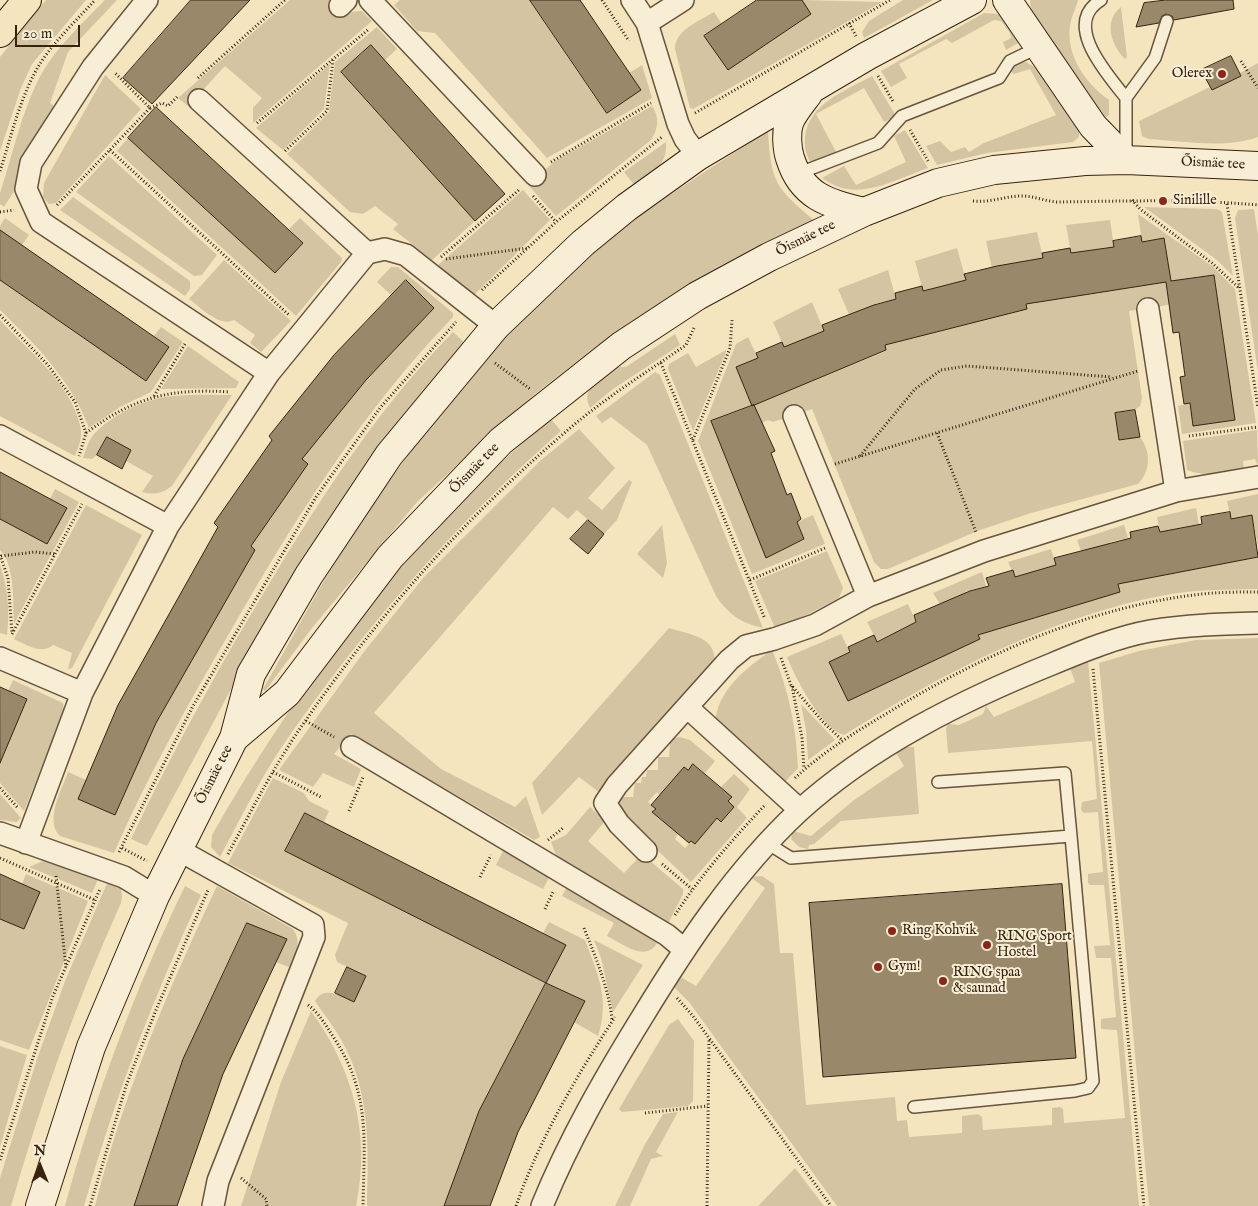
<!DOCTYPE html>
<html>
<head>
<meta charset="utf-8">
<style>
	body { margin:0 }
	#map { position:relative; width:1258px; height:1206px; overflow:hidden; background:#f5e5bf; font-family:"IM FELL English",serif }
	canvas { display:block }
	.north { position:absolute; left:15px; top:1141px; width:50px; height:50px; -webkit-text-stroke:4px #f8eed5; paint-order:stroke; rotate:0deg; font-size:14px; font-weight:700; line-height:20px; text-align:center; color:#372310 }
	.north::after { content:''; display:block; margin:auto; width:18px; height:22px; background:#372310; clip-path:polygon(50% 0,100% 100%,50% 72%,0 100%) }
	.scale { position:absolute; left:15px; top:25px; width:65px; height:22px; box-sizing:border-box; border:2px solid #372310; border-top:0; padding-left:6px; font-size:15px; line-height:18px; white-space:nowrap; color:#372310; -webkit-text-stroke:4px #f8eed5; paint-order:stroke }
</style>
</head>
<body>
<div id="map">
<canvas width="1258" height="1206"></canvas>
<div class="north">N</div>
<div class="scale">20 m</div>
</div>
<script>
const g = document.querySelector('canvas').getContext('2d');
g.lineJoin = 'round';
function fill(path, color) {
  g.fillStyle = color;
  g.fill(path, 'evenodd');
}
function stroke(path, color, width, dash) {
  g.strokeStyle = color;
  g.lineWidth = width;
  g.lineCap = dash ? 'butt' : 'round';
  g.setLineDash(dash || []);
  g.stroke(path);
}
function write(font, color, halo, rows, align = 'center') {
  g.font = font + ' "IM FELL English",serif';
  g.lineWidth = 4;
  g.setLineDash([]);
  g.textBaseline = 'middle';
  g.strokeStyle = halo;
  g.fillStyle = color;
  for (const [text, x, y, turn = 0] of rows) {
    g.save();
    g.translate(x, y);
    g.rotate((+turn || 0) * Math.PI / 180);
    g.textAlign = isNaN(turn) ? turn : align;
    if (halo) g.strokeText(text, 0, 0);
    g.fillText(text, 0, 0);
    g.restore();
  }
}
fill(new Path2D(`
	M46,0H86L32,64L21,88L0,151V57Z
	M105,0H117L68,52L50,103L55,107L17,180L16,188L4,207L0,204V193C13,154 22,109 42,73C58,45 83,23 105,0Z
	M290,0H330L328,4L339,17L349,12L362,11L372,21L253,123V108L262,98L225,66L188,106L178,98Z
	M400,0H530L606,112L629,73L642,65L652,98L547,158L435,33L417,31L394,5Z
	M802,0L882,2L693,109L690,108L675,49C675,30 699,21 714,12L722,24L704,36L728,70L811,14Z
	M903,0H933L864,38L862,32L869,21Z
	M1030,0H1078C1076,9 1071,17 1070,26C1066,56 1086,84 1109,100V115L1107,117L1103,116L1031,11Z
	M1121,7L1127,57L1125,59C1111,45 1103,21 1121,7Z
	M984,13L999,14L1020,42L1006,50L1003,42L1011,38L1010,33L1001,21L994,20L952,43L946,39L899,64L907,78L891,87L881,71Z
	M377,27L397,49L385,60L371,46L341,73L475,221L432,260L393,229L398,224L375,206L363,214L350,212L287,154L329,112L335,62Z
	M1026,62L1041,71L1079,130V137L1073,142L987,153L937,165L926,146L940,141L951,152L965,147L969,152L984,143L1056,115L1030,69L1014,74L1010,71L1012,64Z
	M1258,63V137C1225,149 1183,141 1149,139L1142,136L1139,121L1210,87L1212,90L1241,76L1240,73Z
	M330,64L324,109L283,150L256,128Z
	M105,75L141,109L56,203L49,204L43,197L44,183Z
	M872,76L896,116L884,122L864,88L816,114L836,152L812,164C806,157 804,146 805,137C809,103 845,91 872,76Z
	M652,106C660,117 658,130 651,140L556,216L528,185L554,162Z
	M905,130L928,168C902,177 867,197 839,187C833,185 827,181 822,178L844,166L856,185L906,162L894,136Z
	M768,131C771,183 776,188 815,221L679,291L606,339L536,393L417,502L312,628L265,691L263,689C294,635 323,578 358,527C416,440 481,355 557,284C621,224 695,178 768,131Z
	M128,138L275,273L303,243L289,229L300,218L342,258L341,262L296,316L117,151Z
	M666,142C668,165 652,173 635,186L624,172Z
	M109,156L217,255L202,275L194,276L76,192Z
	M523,190L550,220L474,295L437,266Z
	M73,197L190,281V289L185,296L60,210Z
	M1144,207L1217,209L1222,212L1233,276L1217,260Z
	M1254,209L1258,236V372L1235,218L1238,210Z
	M1138,214L1212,266L1235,289L1256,423L1182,434L1178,406L1190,403L1193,426L1235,420L1214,275L1171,281L1174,304L1129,311L1142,398L1140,406L1135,410L1115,414L1120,440L1140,437C1151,451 1151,471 1138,484L1031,513L980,530L888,569H881L874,562L812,409L773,422L768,420L759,424L752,406L711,421L766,557L804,540L797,522L813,515L825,544L752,574L698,441L736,344L748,337L758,358L736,367L752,406L886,351L885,345L1026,309V304L1171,281L1164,238L1142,242Z
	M5,218L29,235L22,245L5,234L0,241V226Z
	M1110,220L1114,247L1071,253L1066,225Z
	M1037,232L1043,258L1020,262L993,273L986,241Z
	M957,248L966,280L923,291L915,261Z
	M224,260L291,321L261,352L250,343L255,335L234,320C220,328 200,307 189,299Z
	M391,267H398L453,313V317C363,410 294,520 230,632C188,704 147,777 114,853L60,836C44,821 62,789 68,772L86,780L78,799L115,815L156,723L254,550L251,546L308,465L302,459L366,380L434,308L406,280L391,295L377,282Z
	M888,270L896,299L875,304V309L851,319L838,289Z
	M0,280L146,381L169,347L154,336L161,327L183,342L151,392L120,407L89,428C71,380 36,345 0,310Z
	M812,302L824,331L784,347L773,322Z
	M0,320C28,350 70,383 80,425C83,436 79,446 75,456L0,416Z
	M453,332L464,342L388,437L257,641L147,846L131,839C173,750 221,663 272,579C326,490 380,406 453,332Z
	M675,334L680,345L613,389L590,408C580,388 600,379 614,367H626Z
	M188,346L239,382L236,388L161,389Z
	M726,350V352L693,431L668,369L669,364L688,353L696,367Z
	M655,372L660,375L763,628C741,623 729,615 716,596L647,445L611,417L602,423L596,416Z
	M232,395L172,486C161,494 155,495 142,492L153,476L126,461L131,450L107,437L97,455L92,459L83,458C86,449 89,438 97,431C117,412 147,398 174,396C193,394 213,395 232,395Z
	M551,419L561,431C454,525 361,631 281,748C258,783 239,821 220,857L211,847L212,835C301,679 412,533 551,419Z
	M579,429L615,468L588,498L602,510L629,480L632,482L617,520L604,534L577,510L568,519L553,507L374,713L441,769L515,807L526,796L540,837L534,840L351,734L334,754L361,769L354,787L323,773L313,787L279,770L363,653L424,577L540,461Z
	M1257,430L1258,466L1255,459L1243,461L1244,468C1224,472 1207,478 1187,470L1183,441Z
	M55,489L79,502L14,624C13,604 15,564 0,550V519L47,544L67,508L50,499Z
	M1258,494V547L1252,515L1231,519L1227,501Z
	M86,505L142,535L72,668L68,669L72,653L53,645C41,655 27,645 14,639Z
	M1196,508L1199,525L1160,532L1157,517Z
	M662,525L667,563L663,578L637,554Z
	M1124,525L1128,538L1110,542L1111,549L1083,557L1077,540Z
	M1051,549L1056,565L1015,577L1008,562Z
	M827,551L843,588L839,598L783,627L775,628L755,581Z
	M1258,557V589C1229,590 1200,589 1171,594C1055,614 943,673 844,735C822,730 795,677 787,657L841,634L850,652L829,662L848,701L980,638L978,635L1120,592L1118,584Z
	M0,565C8,587 10,612 7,635L0,633Z
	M982,572L986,586L965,592L966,599L940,604L933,593Z
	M908,604L916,622L877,641L867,622Z
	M669,628C695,636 720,637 714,671L600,793L579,777L542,815L532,783Z
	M1258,638V1206H1149L1099,663L1139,651L1196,640Z
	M772,650C789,691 796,725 798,768L783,784L715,725C716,691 746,668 772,650Z
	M1088,661L1139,1206H837L689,1002L673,986L679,976L696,986L765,888L750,877L762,876L774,884L780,953H793L806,1105L895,1097L897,1121L907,1120L909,1137L962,1133V1116L978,1114L982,1117L983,1130L1052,1125V1108L1060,1107L1063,1109L1064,1123L1125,1118L1117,1030L1101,1029V1019L1116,1017L1111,958H1096L1094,946L1110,945L1104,885H1090L1088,883V874L1103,872L1098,812L1084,813L1081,810L1082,802L1097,799L1092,741L948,753L946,728L948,724L959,725L983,714L986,706L994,717L1075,682L1070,668Z
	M13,680L63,703L64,711L24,811L0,783V733L27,699L8,691Z
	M801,704L835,740L808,760L806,730Z
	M680,737L690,740L715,761L705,773L694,764L688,770L684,767L660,795L657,792L648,802L656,809L653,812L678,834L675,839L685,848L691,841L695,844L717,818L721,822L734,807L728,801L732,797L721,787L734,774L750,789L737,807L747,818L691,882L623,818L619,797H633L635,783H641L642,777H646L647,770H658V757H669L670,739Z
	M906,747H914L919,814L841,821L814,844L809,845L808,849L799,847L791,839L793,831L811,836L854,800L904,766L896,753Z
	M273,778L304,793L309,801L329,811L324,822L305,813L286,851L545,983L565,945L543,933L549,922L585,940C598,975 610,999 598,1036L574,1022L585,1001L546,983L479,1111L444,1206H367C368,1152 371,1099 346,1049C338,1032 325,1016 315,1001C324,985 341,996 354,1002L366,976L337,962L335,955L348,923L228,863Z
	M0,794L21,818L17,822L0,820Z
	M590,807L605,821L588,841L624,873L642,854L683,889V894L668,924L556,855L551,842L566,835Z
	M506,845L551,874L543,889L496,865Z
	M43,861L99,877L92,893L29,867Z
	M26,874L88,901L29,1050L0,1040V919L24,929L40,892L22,884Z
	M108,881L121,889L122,896L121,903C76,1002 41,1102 11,1206H0V1178L37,1059L65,981Z
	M568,885L657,943C646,963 621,943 607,936L614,923L562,896Z
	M185,886L201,895C154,996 114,1099 84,1206H65C95,1096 135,989 185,886Z
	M217,886L293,929C302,942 296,954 291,968L276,962L287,939L246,923L183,1059L134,1206H95C123,1095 168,990 217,886Z
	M594,940L643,965L613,1012L601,958Z
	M311,1011C353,1069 371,1134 356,1206H241L281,1082Z
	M678,1019L694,1041L693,1101L688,1106L622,1112L619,1109L669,1025Z
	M0,1046L27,1055L0,1147Z
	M678,1112L656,1152L663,1156L651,1159L630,1206H615L644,1146L663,1114Z
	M795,1168L824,1206H758Z`), '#d5c4a1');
const building = new Path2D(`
	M191,0H250L152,104L123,78Z
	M530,0H580L641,90L607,113Z
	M757,0H802L811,14L728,70L704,36Z
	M1166,0H1233L1234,9L1174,20L1172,16L1166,14L1162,16L1159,23L1136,27L1144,3Z
	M371,45L505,194L475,221L341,72Z
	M1231,56L1241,76L1212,90L1201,70Z
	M156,107L303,243L275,273L128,138Z
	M0,230L169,347L146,381L0,280Z
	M1141,236L1142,242L1164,238L1171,281L1214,275L1235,420L1193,426L1190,403L1184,404L1180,377L1185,376L1179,332L1173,333L1166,282L1026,304L1027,309L885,345L886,350L752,406L736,367L758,358L756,353L782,342L784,347L824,331L822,325L874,305L896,299L895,293L922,286L923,291L966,280L964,274L997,266L1043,258L1042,253L1070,248L1071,253L1114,247L1113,241Z
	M406,280L434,308L366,380L302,459L308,464L251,546L255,550L156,723L115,815L78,799L118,705L218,527L214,523L272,440L269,436L334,355Z
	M754,405L775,451L771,453L787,495L791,493L801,519L797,522L804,539L766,558L711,421Z
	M1135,410L1140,437L1119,440L1115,413Z
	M107,437L131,450L122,469L97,455Z
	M0,472L67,508L47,544L0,519Z
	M1230,512L1231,519L1252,515L1258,557L1118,584L1120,592L978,635L980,639L848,701L829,662L850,652L848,647L874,635L877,642L916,622L914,615L970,591L989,586L986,578L1013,570L1015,577L1056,565L1054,558L1131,538L1130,532L1158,526L1160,532L1202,524L1201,517Z
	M588,520L604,534L588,554L570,539Z
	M0,687L27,699L0,763Z
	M693,764L732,797L728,801L734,807L721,822L717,818L695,844L691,841L689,843L652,812L656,809L651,805L684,767L688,770Z
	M305,813L566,945L546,983L285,851Z
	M0,874L40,892L24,929L0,919Z
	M1062,884L1076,1058L823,1077L809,903Z
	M247,923L287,939L223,1074L177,1206H134L183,1059Z
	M347,967L366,976L354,1002L335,993Z
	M546,983L585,1001L518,1132L490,1206H444L479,1111Z`);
fill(building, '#9a886b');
stroke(building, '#372310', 1);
const service = new Path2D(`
	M1101,0C1061,24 1108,75 1126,98V154
	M1126,98L1155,58L1167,21
	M797,174L878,143L902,116L999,78L1010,61L1039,47
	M767,843L791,858L1071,836L1065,773L938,782
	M914,1107L1075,1091L1088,1088L1093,1081L1071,836`);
const minor = new Path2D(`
	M147,0L93,67L31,163L26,189L41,222L269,373
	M370,0L535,175
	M632,0L647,23L678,124L685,139L698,156
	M340,6L346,0
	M647,23L683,0
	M199,100L367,253
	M1148,309L1176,491
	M794,416L868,596
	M0,436L168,526
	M0,658L82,693
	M687,707L800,810
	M352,747L667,935L685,950
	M0,833L124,877L155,896
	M26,843L82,693L168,526L269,373L367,253L385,249L406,255L496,326
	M177,849L313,925L314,937L218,1181L213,1206
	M646,851L619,824L605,803L617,785L729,660L746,646L774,639L815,625L868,596L984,551L1176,491L1258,477
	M542,1206C569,1140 604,1079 641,1019C686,945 735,871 798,812C870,746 963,700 1052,664C1083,651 1117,637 1150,631C1186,625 1222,624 1258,623`);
const secondary = new Path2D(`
	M1007,0L1093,126L1126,160
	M808,94C802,102 792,114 789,123C786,133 787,149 790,158C802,197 828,203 864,212
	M234,738L251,674L309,575L389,455L496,326L583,243L627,207L698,156L867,56L972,0
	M40,1206L91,1047L155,896L234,738L287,693L390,557L501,441L621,346L697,296L769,257L864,212L938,183L994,170L1085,161L1126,160L1258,166`);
const primary = new Path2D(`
	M0,33L27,0`);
stroke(service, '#66543c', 14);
stroke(minor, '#66543c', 24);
stroke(secondary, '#372310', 30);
stroke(primary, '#372310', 30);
stroke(new Path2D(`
	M602,0L629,41
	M849,23L856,36
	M1241,61L1258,88
	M878,76L894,103
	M198,78L285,0
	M150,108L162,103L168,106L178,96
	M695,113L890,0
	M257,123L369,29
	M910,130L928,161
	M110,150L290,316
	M285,151L327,111L333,60
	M551,162L651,103
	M0,171C11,137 20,98 38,67C53,42 76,21 95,0
	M533,196L556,222
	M1132,200L1140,209L1212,263L1239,288
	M973,201C990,203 1005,196 1022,196C1035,196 1047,202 1059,202C1126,201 1192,199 1258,205
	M1227,204L1258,408
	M57,205L150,108L115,73
	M0,212L14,210
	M441,257L520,189
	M446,259L528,248
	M482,290L556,222L662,137
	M0,315L48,365L75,402L86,433L79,456
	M495,363L530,389
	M661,363L765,619
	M154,396L185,344
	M86,433C134,397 171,388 230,392
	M937,433L976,532
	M1189,436L1258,427
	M693,440L730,348L732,320
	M860,456L915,389L941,370L967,366L1112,377
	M835,464L1138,371
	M0,555L8,578L12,633
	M1,556L35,552L55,554
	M750,580L825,548
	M12,634L82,504
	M781,658L791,685L824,723L842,740
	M1093,669L1144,1206
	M792,686L802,738L804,769
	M306,721L334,737
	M273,772L321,797
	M795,778C825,750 859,730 894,709C985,654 1088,608 1194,595C1215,592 1237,592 1258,592
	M0,788L18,808
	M349,811L363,777
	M548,840L563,828
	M122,848L147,861
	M119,852L193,706L316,497L380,408L456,322
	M228,854C249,815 269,776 293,739C370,624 464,518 569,429C605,398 647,372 686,345L694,328
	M0,858L95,900
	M662,864L692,889
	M56,876L66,967
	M480,877L491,855
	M545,909L553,892
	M675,915C701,875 732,840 764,806
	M584,928C596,959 609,988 612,1020
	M677,998L693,1016L831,1206
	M308,1005C320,1014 326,1026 334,1038C371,1094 364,1142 363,1206
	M645,1113L708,1106
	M0,1160L53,996L100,889
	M241,1178L266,1199L267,1206
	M90,1206L126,1086L156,1010L208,890
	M516,1206C540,1138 576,1077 615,1017
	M707,1206L709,1040`), '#372310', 3, [1, 2.5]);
stroke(service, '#f8eed5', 11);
stroke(minor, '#f8eed5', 21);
stroke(secondary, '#f8eed5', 28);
stroke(primary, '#f5e5bf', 28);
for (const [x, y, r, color] of [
	[1222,74,5,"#8f2418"],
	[1163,201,5,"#8f2418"],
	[892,931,5,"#8f2418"],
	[987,945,5,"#8f2418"],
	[878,967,5,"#8f2418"],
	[943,981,5,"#8f2418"]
]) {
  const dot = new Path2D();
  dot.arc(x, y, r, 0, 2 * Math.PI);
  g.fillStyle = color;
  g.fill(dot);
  stroke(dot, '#f8eed5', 2);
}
write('14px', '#372310', '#f8eed5', [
	["Olerex",1212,74,"right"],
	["Sinilille",1173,201],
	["Ring Kohvik",902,931],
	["RING Sport",997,937],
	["Hostel",997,953],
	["Gym!",888,967],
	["RING spaa",953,973],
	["& saunad",953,989]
], 'left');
write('14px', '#372310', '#f8eed5', [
	["Õismäe tee",1213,164,3],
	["Õismäe tee",806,239,-26],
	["Õismäe tee",475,469,-46],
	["Õismäe tee",215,775,-63]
]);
</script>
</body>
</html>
